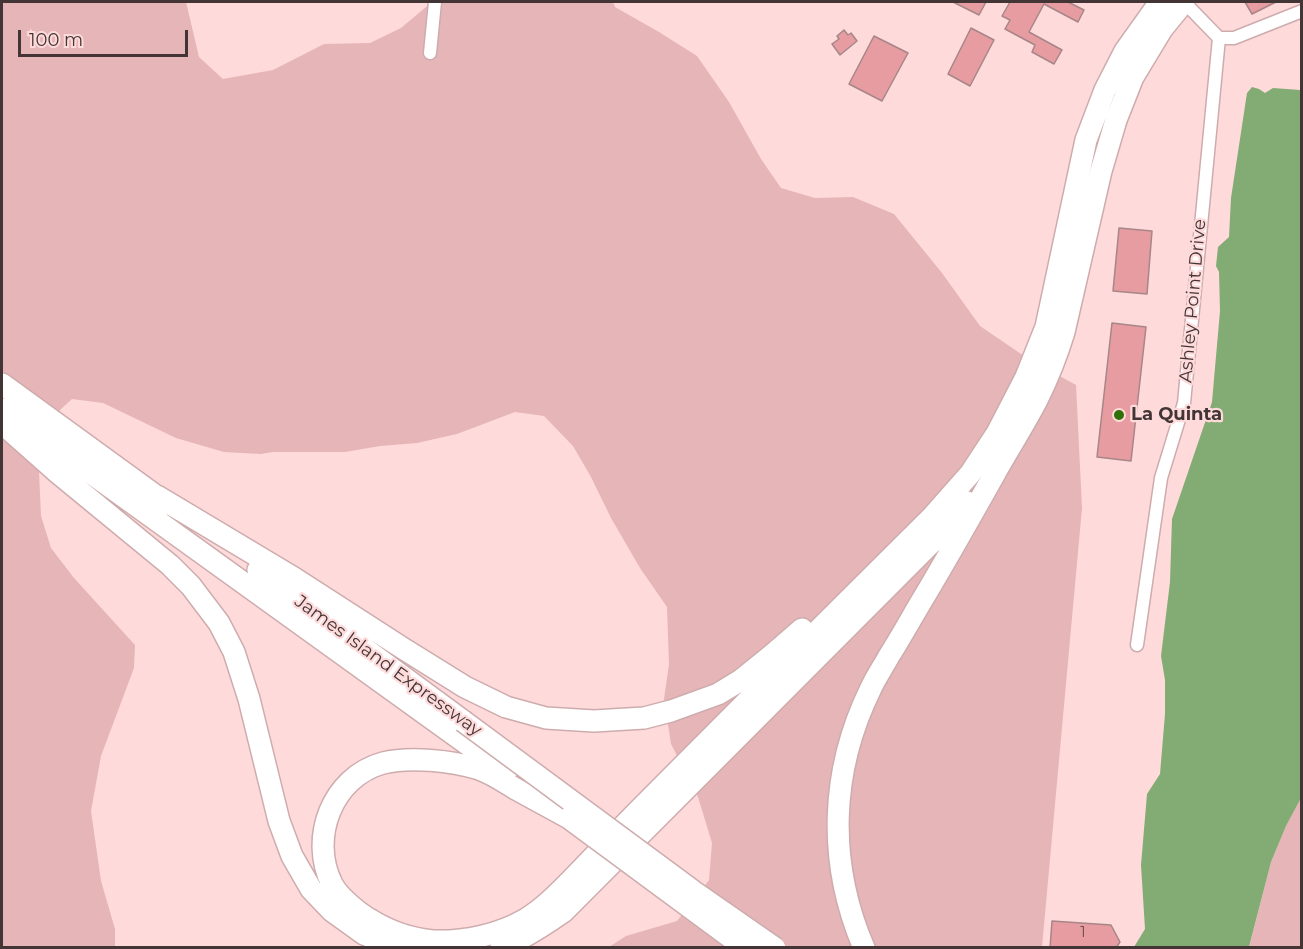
<!DOCTYPE html>
<html>
<head>
<meta charset="utf-8">
<style>
	body { margin:0 }
	#map { position:relative; width:1303px; height:949px; overflow:hidden; background:#fedadb; font-family:Montserrat,sans-serif }
	canvas { display:block }
	.frame { position:absolute; inset:0; border:3px solid #433535; pointer-events:none }
	.scale { position:absolute; left:18px; top:30px; width:170px; height:27px; box-sizing:border-box; border:3px solid #433535; border-top:0; padding-left:8px; font-size:18px; line-height:21px; white-space:nowrap; color:#433535; -webkit-text-stroke:4px #fedadb; paint-order:stroke }
</style>
</head>
<body>
<div id="map">
<canvas width="1303" height="949"></canvas>
<div class="frame"></div>
<div class="scale">100 m</div>
</div>
<script>
const g = document.querySelector('canvas').getContext('2d');
g.lineJoin = 'round';
function fill(path, color) {
  g.fillStyle = color;
  g.fill(path, 'evenodd');
}
function stroke(path, color, width, dash) {
  g.strokeStyle = color;
  g.lineWidth = width;
  g.lineCap = dash ? 'butt' : 'round';
  g.setLineDash(dash || []);
  g.stroke(path);
}
function write(font, color, halo, rows, align = 'center') {
  g.font = font + ' Montserrat,sans-serif';
  g.lineWidth = 4.5;
  g.setLineDash([]);
  g.textBaseline = 'middle';
  g.strokeStyle = halo;
  g.fillStyle = color;
  for (const [text, x, y, turn = 0] of rows) {
    g.save();
    g.translate(x, y);
    g.rotate((+turn || 0) * Math.PI / 180);
    g.textAlign = isNaN(turn) ? turn : align;
    if (halo) g.strokeText(text, 0, 0);
    g.fillText(text, 0, 0);
    g.restore();
  }
}
fill(new Path2D(`
	M2,2H186L199,57L223,79L273,70L324,44L370,43L401,28L432,2H613L615,7L659,32L697,56L729,102L761,159L781,188L815,198L853,197L894,214L942,273L980,326L1027,358L1076,385L1082,508L1042,947H609L626,936L677,921L709,880L712,843L698,797L671,744L664,699L669,664L667,607L640,568L611,518L591,477L573,446L544,416L515,412L457,434L417,443L380,446L345,452H273L261,454L224,452L176,438L103,403L72,399L60,410L46,438L39,472L41,516L51,548L74,578L135,645L134,668L101,756L91,811L101,881L115,929V947L2,948Z
	M1301,798V947L1249,948L1271,862L1286,826Z`), '#e6b5b7');
fill(new Path2D(`
	M1252,87L1259,89L1265,93L1273,88L1300,90L1301,88V798L1286,826L1271,862L1249,947H1134L1145,929L1141,865L1147,794L1160,774L1165,714V680L1161,656L1170,582L1172,519L1212,402L1220,311L1219,272L1216,266L1218,247L1229,237L1231,198L1247,93Z`), '#83ab74');
const building = new Path2D(`
	M953,2H986L979,15Z
	M1010,2H1068L1084,10L1078,22L1044,4L1029,32L1062,50L1054,64L1032,52L1035,45L1005,29L1010,20L1002,16Z
	M1245,2H1276L1252,14Z
	M971,28L994,40L970,86L948,74Z
	M844,30L848,35L851,33L857,41L840,55L832,44L839,39L837,36Z
	M874,36L908,53L882,101L849,84Z
	M1119,228L1152,231L1147,294L1113,291Z
	M1112,323L1146,327L1131,461L1097,457Z
	M1052,921L1111,925L1120,942L1116,948H1050Z`);
fill(building, '#e69ca0');
stroke(building, '#a78688', 1.5);
const street = new Path2D(`
	M1219,38H1234L1302,11
	M430,53L435,2
	M1137,645L1161,478L1184,403L1219,38L1184,2`);
const highway = new Path2D(`
	M2,384L167,504
	M2,409L506,772
	M4,425L58,473L170,565L191,586L219,623L234,652L249,699L279,821L292,856L311,889L332,911L364,934L393,946
	M157,496L294,578L404,649L465,687L506,707L546,718L594,721L644,718L671,711L718,694L741,680L772,655L802,629
	M258,570L463,721
	M569,818C551,808 532,798 514,788C503,781 491,773 479,769C452,761 410,756 383,763C332,777 309,838 332,884C338,896 357,912 369,919C388,931 410,939 433,941C464,942 499,935 526,919C547,906 563,888 581,870C604,846 626,823 649,800C743,705 837,611 932,517L970,474L997,433L1026,377L1046,327L1086,140L1105,90L1125,51L1160,2
	M501,948C523,939 543,926 563,912L949,525L967,502
	M864,948C827,862 830,771 871,688C876,677 883,667 889,656C901,637 912,617 924,597C948,557 971,516 994,475C1008,450 1024,425 1037,400C1048,378 1057,355 1064,332L1101,171L1116,120L1133,77L1162,29L1184,2`);
stroke(street, '#ceacad', 15);
stroke(highway, '#ceacad', 24);
stroke(street, '#fff', 12);
stroke(highway, '#fff', 21);
const highwayBridge = new Path2D(`
	M463,721L693,891L775,948
	M569,818L745,948`);
stroke(highwayBridge, '#ceacad', 24, []);
stroke(highwayBridge, '#fff', 21);
for (const [x, y, r, color] of [
	[1119,415,6,"#307006"]
]) {
  const dot = new Path2D();
  dot.arc(x, y, r, 0, 2 * Math.PI);
  g.fillStyle = color;
  g.fill(dot);
  stroke(dot, '#fedadb', 2);
}
write('15px', '#6c4f50', null, [
	["1",1083,933]
]);
write('18px', '#433535', '#fedadb', [
	["Ashley Point Drive",1193,301,-85],
	["James Island Expressway",388,666,36]
]);
write('bold 18px', '#433535', '#fedadb', [
	["La Quinta",1131,415]
], 'left');
</script>
</body>
</html>
